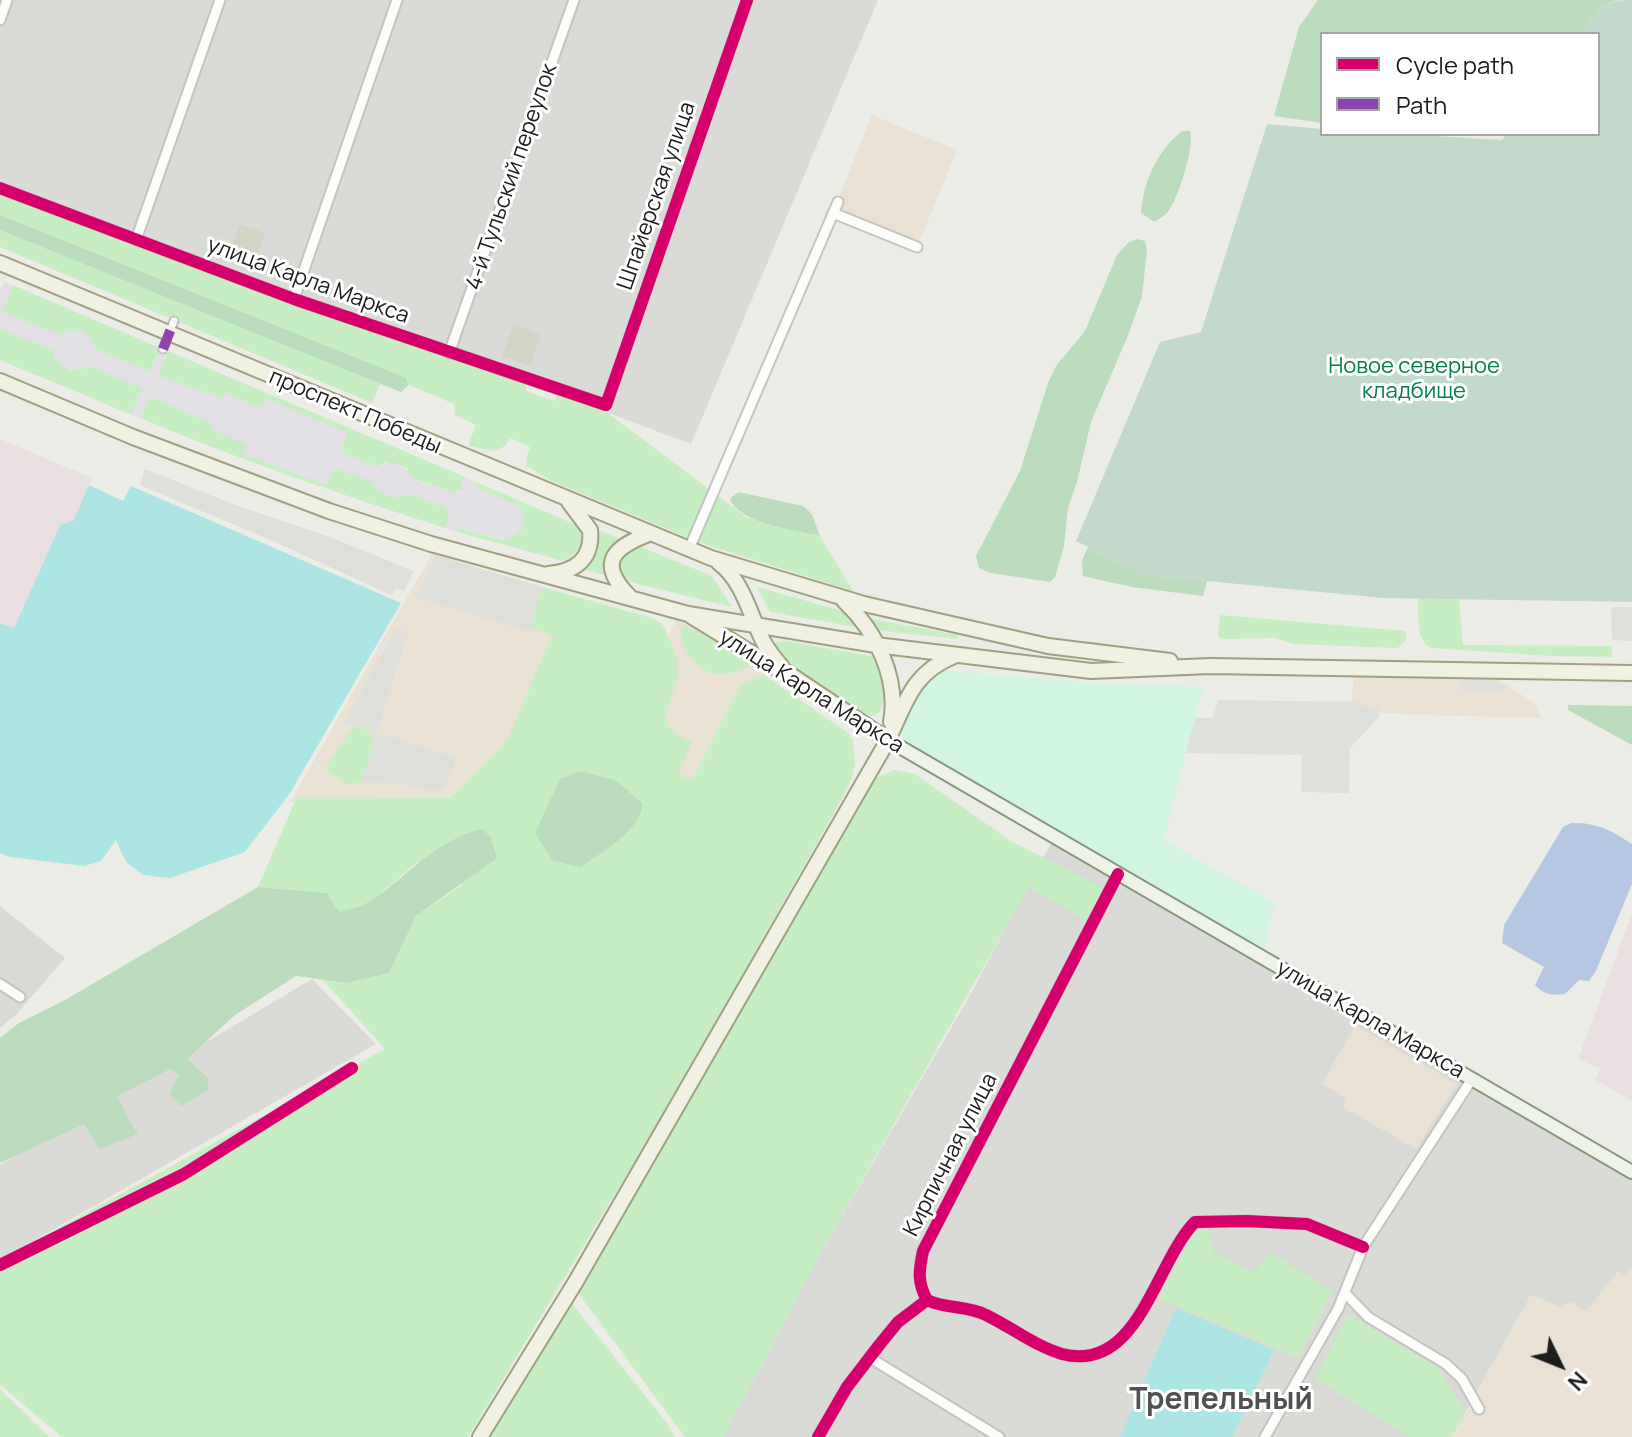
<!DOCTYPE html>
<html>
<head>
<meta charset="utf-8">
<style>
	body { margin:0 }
	#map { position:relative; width:1632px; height:1437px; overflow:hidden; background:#ebece5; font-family:Manrope,sans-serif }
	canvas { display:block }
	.legend { position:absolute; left:1320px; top:32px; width:280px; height:104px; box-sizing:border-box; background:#fff; border:2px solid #a5a5a5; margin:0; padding:10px 14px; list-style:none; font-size:24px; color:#1d1d1d }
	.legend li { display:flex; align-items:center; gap:16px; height:40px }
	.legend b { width:40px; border:2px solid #a5a5a5 }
	.north { position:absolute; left:1520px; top:1325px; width:80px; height:80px; -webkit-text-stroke:6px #fff; paint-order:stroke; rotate:133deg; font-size:22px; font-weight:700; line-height:32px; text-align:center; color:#1d1d1d }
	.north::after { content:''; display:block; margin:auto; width:28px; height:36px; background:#1d1d1d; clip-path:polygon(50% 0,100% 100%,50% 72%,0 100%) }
</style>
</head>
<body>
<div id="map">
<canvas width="1632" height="1437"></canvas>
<ul class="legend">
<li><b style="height:10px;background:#d6006c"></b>Cycle path</li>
<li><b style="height:10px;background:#8e44ad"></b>Path</li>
</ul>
<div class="north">N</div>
</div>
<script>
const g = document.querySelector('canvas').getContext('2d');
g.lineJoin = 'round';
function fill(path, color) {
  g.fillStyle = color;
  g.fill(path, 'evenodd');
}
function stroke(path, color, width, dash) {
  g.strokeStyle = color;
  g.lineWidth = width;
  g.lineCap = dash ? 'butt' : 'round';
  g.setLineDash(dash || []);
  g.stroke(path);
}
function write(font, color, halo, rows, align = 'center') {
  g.font = font + ' Manrope,sans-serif';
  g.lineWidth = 6;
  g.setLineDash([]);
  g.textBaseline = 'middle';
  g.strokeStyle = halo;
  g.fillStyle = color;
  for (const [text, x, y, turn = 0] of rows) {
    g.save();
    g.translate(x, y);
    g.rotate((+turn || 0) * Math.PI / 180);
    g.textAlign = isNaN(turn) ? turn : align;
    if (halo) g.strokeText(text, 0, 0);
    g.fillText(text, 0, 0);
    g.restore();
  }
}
fill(new Path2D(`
	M0,0H878L691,444L0,186Z
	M1055,836L1632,1172V1337L1531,1295L1452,1437H723L822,1251L969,997Z
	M0,906L65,958L16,1015L0,1028Z
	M312,979L376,1044L0,1260V1165Z`), '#dadbd7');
fill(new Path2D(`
	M872,115L957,150L917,247L833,213Z
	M432,554L549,589L537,624L558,631L513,742L453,803L290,802Z
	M676,620L720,640L770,668L702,793L613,748Z
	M1354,672L1495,677L1534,703L1541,718L1415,715L1351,710Z
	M1355,1025L1457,1084L1416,1149L1343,1107L1347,1098L1322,1084Z
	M1632,1266V1437H1453L1531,1295L1559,1307L1571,1302L1586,1311L1618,1271L1624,1276Z`), '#eae1d5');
fill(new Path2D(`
	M0,439L92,478L73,522L60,525L14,628L0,623Z
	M1632,914V1101L1595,1080L1600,1069L1578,1059Z`), '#eadfe0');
fill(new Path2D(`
	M240,224L265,233L253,265L228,255Z
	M514,324L541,335L530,366L502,356Z`), '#d1d6c6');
fill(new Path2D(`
	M0,193L177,260L526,383V391L554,401L558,394L605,411L746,517L820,536L853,591L701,543L549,480L527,466L526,458L530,447L510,438L506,445L496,451L468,446L476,425L455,415L454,404L409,385L401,392L380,384L372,403L0,247Z
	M13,285L160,348L149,372L95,349L73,329L60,335L2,312Z
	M0,329L54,350V355L69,370L81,369L88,365L143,388L132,415L0,360Z
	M168,351L465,477L461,487L463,489L455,493L411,478L407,468L385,462L380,467L344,455L341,449L347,433L266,399L262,409L226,394L223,399L157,376Z
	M149,396L213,423L211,429L247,444L243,454L332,472L338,469L375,482L376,490L394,497L405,493L446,507L450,516L445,528C342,495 240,460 140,418Z
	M476,482L576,525C589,540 579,554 563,561L457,532L458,528L499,539L520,507L474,487Z
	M598,530L620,539C605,548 603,560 608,576L584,570L598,551Z
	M638,546L712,576L732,607L622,580L619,571L621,557Z
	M542,587L655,619C664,624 666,629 669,639C673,648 679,659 678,669C676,705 645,722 692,742L679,775L692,780L741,684L764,675L848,733L853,741L855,763L852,778L836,809L671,1101L468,1437H62L0,1385V1260L385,1049L323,980L347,983L389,973L416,916L462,885L417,862L371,902L339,913L327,893L258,887L297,797L451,798L507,741L552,636L530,627Z
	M757,587L839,610L846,614L856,627L770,612Z
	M1418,598L1459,599L1463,645L1612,646V657L1550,656L1432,648C1415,642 1419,614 1418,598Z
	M1220,615L1406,631C1407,640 1405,643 1397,648L1294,644L1275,638L1220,639L1218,634Z
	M870,619L958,635V636L957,639L877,630Z
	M683,625L710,637L749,660V666C742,669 732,673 724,674C698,676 677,648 683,625Z
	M786,641L871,656C882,669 888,695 880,711C875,715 876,716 869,716C849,713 789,663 773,647L776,642Z
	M356,727C388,729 368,762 361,781L348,785L328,771L326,766L351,730Z
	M894,770L915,774L1011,841L1104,888L1086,920L1029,887L822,1251L723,1437H685L578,1293L871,780Z
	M1208,1230L1214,1253L1255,1272L1271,1253L1332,1291L1298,1358L1158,1298L1195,1231Z
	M569,1300L667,1423L675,1437H491Z
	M1348,1315L1439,1368L1465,1414L1452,1437H1410L1315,1379Z
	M0,1389L49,1437H0Z`), '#c7edc2');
fill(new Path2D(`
	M1318,0H1620L1602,5L1581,34H1322V123L1274,116L1299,27Z
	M1182,131H1190C1195,146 1179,196 1169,210C1166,215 1159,219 1154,222L1141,213C1143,182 1157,151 1182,131Z
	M0,215L406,378L408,385L401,392L0,230Z
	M1137,239L1145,241L1147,250L1142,296L1129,333L1091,422L1077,482L1068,508L1064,546L1055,577L1050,582L991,573L979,568L976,556L1020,471L1048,383L1056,366L1085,331L1117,255L1129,242Z
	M738,492L803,506L812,514L820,536C796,530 738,523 730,499Z
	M1088,547L1145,575L1207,581L1203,596L1132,587L1083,576L1082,560Z
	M1568,705L1632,706V745L1568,710Z
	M580,771L615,780L642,803C643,829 601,853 581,867L553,861L535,833L560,779Z
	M482,829L491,837L497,858L416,916L389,973L347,983L296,976L235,1015L187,1059L208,1078V1090L181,1106L169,1094L179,1075L170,1069L118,1096L129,1121L138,1134L99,1149L84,1124L0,1163V1038L19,1023L65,1000L258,887L327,893L339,912C350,909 364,906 374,899C409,874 438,839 482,829Z`), '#bbddbd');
fill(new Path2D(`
	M1624,0H1632V602L1383,598L1145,575L1076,541L1160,342L1201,332L1267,124L1322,129V134H1399L1502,140L1507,134H1598V34H1581L1602,5Z`), '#c3d9cc');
fill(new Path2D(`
	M937,670L1104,684L1203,687L1164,840L1275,903L1264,948L1026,820L912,748C909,745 905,742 903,738C895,719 925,683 937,670Z`), '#d1f5e0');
fill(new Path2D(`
	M89,485L123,501L131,486L401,603L290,793L245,852L170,878L143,875L126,862L116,840L101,861L84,866L10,857L0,853V623L14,628L60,525L73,521Z
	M1176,1308L1274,1350L1232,1437H1120Z`), '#ade5e4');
fill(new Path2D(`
	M145,469L230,503L330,537L414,571L404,591L397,588L391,595L275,542L140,485Z
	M436,556L542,587L529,631L415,597Z
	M1611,607H1632V641L1612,640Z
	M396,628L408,633L375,737L368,729L344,724Z
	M1461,679H1489L1505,686V691H1460Z
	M1218,700L1362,702V707H1380L1379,717L1350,748L1349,793L1301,792L1302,755L1186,753L1195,718H1213Z
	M378,733L456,758L447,783L438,791L401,784L361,781Z`), '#dededb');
fill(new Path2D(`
	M4,281L13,285L3,312L60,335L74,329L84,332L92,339L95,349L149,372L160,348L168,351L158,376L223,399L226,394L261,408L266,399L348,433L341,449L344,455L380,467L389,462L410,471L411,479L432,486L458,493L462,489L465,477L476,482L474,487L520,507L524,519L522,529L511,538L503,540L459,528L457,532L445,528L450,516L446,507L405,493L400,498L394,497L376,490L374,482L338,469L333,470L326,485L243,454L246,444L211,429L212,423L150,396L140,418L132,415L142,388L88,365L75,370L64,368L56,360L53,350L0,329V292Z`), '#e3e0e5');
fill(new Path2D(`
	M1571,823C1596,822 1611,830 1632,844V884L1596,971L1589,981L1579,980L1565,994C1553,996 1544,995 1535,985L1544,967L1502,943L1504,925L1563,827Z`), '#b6c7e2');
const pedestrian = new Path2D(`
	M163,349L174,321`);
const minor = new Path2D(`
	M0,20L7,0
	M0,188L294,299L606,405L747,0
	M833,213L917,247
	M136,240L220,0
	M294,299L397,0
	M449,353L574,0
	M689,549L838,202
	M0,984L20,997
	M0,1265L184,1174L352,1068
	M1345,1293L1368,1317L1446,1364L1462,1379L1479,1409
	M927,1300C944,1309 967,1305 986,1315C1011,1327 1035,1346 1062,1354C1139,1374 1155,1262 1195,1222L1247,1221L1307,1224L1363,1247
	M872,1359L999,1437
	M818,1437L847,1387L880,1344L898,1322L927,1300C917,1282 919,1270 923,1251L1118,874
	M1265,1437L1338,1309L1363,1247L1472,1079`);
const secondary = new Path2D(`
	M888,740L1632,1172`);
const primary = new Path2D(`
	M0,263L711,558L864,604L1048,646L1170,661
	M0,381L133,437L329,511L431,544L688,614L876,645L1091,671L1210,666L1632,673
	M719,563C743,581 750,615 763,641C768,650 775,659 782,667
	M548,574C575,572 593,559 590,530L569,502
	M629,596C596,562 614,547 651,533
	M844,601C876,631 899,678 891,722
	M691,616L776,668L785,671L888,740
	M480,1437L575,1283L888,740C906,702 912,673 954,656`);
stroke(pedestrian, '#c4c4c1', 11);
stroke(minor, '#c4c4c1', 13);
stroke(secondary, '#8a977c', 16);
stroke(primary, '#9fa282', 18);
stroke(pedestrian, '#fcfcfb', 7);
stroke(minor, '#fcfcfb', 9);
stroke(secondary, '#eef3e9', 12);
stroke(primary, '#f0f0e3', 14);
stroke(new Path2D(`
	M163,349L174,321`), '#8e44ad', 10, [20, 10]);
stroke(new Path2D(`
	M0,188L294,299L606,405L747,0
	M0,1265L184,1174L352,1068
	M927,1300C944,1309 967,1305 986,1315C1011,1327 1035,1346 1062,1354C1139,1374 1155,1262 1195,1222L1247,1221L1307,1224L1363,1247
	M818,1437L847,1387L880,1344L898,1322L927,1300C917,1282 919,1270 923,1251L1118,874`), '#d6006c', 12);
write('22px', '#1d1d1d', '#fff', [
	["4-й Тульский переулок",512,177,-71],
	["Шпайерская улица",657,196,-71],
	["улица Карла Маркса",308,281,20],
	["проспект Победы",355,412,23],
	["улица Карла Маркса",811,692,32],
	["улица Карла Маркса",1370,1020,30],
	["Кирпичная улица",951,1155,-63]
]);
write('22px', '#058143', '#fff', [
	["Новое северное",1414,367],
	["кладбище",1414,392]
]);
write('bold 30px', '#505050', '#fff', [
	["Трепельный",1221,1401]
]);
</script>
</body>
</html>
